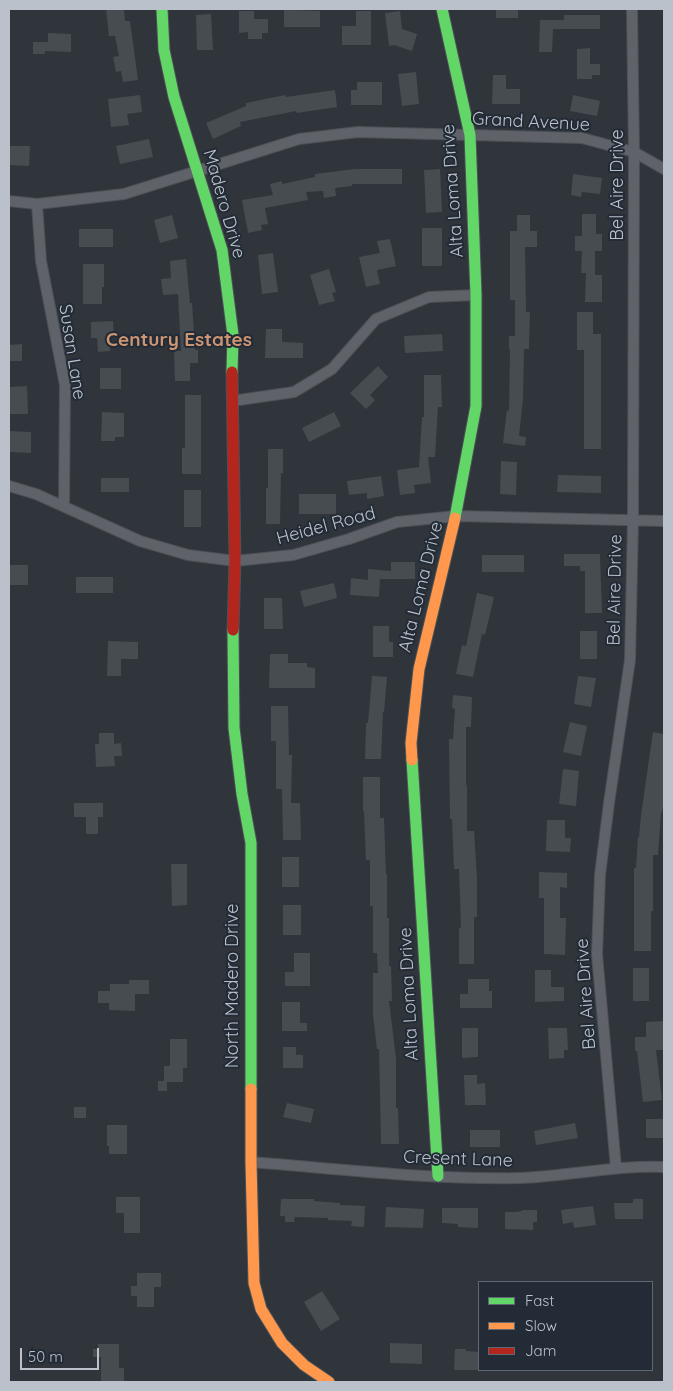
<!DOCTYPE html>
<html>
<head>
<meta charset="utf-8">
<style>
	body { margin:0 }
	#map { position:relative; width:673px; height:1391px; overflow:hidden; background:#2f353b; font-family:Quicksand,sans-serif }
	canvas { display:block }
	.frame { position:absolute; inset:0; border:10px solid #bac1cb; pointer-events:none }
	.legend { position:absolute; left:478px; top:1281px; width:175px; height:90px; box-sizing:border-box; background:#222b36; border:1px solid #5f6772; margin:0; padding:6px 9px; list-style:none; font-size:15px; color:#bac1cb }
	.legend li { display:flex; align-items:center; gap:10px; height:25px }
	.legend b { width:25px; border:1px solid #5f6772 }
	.scale { position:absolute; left:20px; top:1348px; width:79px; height:22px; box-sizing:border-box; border:2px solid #bac1cb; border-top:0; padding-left:6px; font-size:15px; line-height:18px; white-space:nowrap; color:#bac1cb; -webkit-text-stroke:4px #222b36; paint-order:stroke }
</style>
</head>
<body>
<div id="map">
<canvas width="673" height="1391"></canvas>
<div class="frame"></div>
<ul class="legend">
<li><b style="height:6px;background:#63d668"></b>Fast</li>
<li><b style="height:6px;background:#ff974d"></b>Slow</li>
<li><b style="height:6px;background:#b3261e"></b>Jam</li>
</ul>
<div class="scale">50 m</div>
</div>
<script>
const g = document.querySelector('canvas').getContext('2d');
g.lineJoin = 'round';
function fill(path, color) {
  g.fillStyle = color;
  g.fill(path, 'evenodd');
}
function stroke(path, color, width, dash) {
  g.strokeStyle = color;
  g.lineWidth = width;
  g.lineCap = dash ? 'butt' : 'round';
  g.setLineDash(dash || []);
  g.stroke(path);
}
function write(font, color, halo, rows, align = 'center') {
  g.font = font + ' Quicksand,sans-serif';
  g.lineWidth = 4;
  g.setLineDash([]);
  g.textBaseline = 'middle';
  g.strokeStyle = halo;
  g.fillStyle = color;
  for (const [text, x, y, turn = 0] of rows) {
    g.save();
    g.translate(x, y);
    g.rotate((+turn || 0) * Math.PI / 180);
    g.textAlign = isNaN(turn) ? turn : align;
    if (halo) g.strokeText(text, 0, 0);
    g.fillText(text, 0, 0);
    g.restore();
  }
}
fill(new Path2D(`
	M106,9H124L125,21H130L138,80L123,82L121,71L116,72L113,57L119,56L115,36H109Z
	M496,9H518V18H496Z
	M284,10L320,11V27H284Z
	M239,11H254V19H268V33H262V39H248V32L239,33Z
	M356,11H371V45H342V26H356Z
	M400,11L402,29L417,34L412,51L394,45L389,46L385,13Z
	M211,14L213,50H197L196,15Z
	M564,15H600V29H553L552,52H539L540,20H564Z
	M48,33L71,34V52L45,51V54H33V42H48Z
	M590,48V64H600V75H592V79H577V49Z
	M416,72L419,104L402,106L398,74Z
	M493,75H506V89H520V104H492Z
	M357,82H382V105H351V90H357Z
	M335,90L337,107L297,113L296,111L240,122L241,126L213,139L206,123L246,106V103L285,95L286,97Z
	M140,95L142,112L127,114L129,125L111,127L108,99Z
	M573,95L600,101L597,116L570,111Z
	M149,139L153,157L120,164L116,146Z
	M9,146H30L29,166L9,165Z
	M355,169H402V184H352V186L335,188L336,196L324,198L323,191L306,192L308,200L265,208L268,224L261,225L262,230L248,233L242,200L273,195L270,184L282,181V184L315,177V174Z
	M440,169L442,212L426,213L424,170Z
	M573,174L602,178L600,194L582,192L581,197L571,195Z
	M582,214H596V234H602V251H595V275H602V302H585L586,273H581L582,251H575V236H582Z
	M172,215L178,238L160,243L154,220Z
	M517,215H530V231H537V247H525L526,312H530L529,349H524L523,399L519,436L526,437L525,446L503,443L507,410L509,411L510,349H509V336H515V300H510V231H517Z
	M422,228H442V266H422Z
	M79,229H113V247H79Z
	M390,239L396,266L377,270L380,284L366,287L359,257L380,253L377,241Z
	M273,253L278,292L262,294L258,255Z
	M186,259L190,303H192L195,350H198V363H190V381H175L174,351H181L178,294L163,295L161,279L171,278L170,261Z
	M83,264H104V287H102V304H83Z
	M329,269L336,292L332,293L335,301L319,305L310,275Z
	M577,312H593V334H601V449H584V350H577Z
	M113,321L114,337H110V351L98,352L97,338H91V322Z
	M266,329H282V342L303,343V358H265Z
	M442,334L443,351L405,353L404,336Z
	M22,344V361H9V345Z
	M378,366L388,377L370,395L375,400L366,409L350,393Z
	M100,368H121V389H100Z
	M424,375H441L442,407H438L435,457H428L431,483L414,485L415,493L400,495L397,470L419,467L422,417H424Z
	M27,386L28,414H9V387Z
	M185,395H201V474H182V448H185Z
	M102,412L124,413V437H115V441H101Z
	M334,412L341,426L309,442L302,428Z
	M9,431L31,432V453L9,452Z
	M268,449H283V473H281L280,524H266V488H268Z
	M501,461L517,462L516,495L500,494Z
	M558,475L601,476V493L557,492Z
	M381,476L384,496L367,499V493L349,495L347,481Z
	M101,478H129V492H101Z
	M184,490H201V527H184Z
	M299,494H336V514H299Z
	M564,554H600L602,613H585V571H580V566H564Z
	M482,555H524V572H482Z
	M391,562H415V579H380L379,597L350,595L351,578L368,580V569L391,571Z
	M9,565H28V585H9Z
	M76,577H113V593H76Z
	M334,583L337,598L304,607L300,591Z
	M477,593L494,597L485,635L482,634L473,677L456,674L462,645L466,646Z
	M264,598H282L283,629H264Z
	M373,626H389V642H393V657H373Z
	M580,631H597V659H580Z
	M108,641L138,642V659H121V676H107Z
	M270,654H288V663H307V667L315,668V688H269Z
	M372,676L387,677L384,712L383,711L381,759H365L366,723H368Z
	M578,676L596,678L591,707L574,704Z
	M453,695L472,697L471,727H466V785H467V831H474L477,878V917H474V964H459V928H461L459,869H454L452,819H450L449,739H453L455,709L452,708Z
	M271,706H288L289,755H292L291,803H300L301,840H283L282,789H276V741H271Z
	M570,722L587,726L581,756L563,752Z
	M653,732L664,734V800L662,813L661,812L658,855H653V911H651V951H634V868H636L638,837H639L641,815Z
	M99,733H114V744L121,743L122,756H114L115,766L96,767L95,744H99Z
	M563,769L579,771L576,806L559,804Z
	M363,777H380V818H384L386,874H387V918H389V966H391L392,1001H389L396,1058V1108H398L399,1144H381L379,1049H377L373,1015V973H378L377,953H373V906H370V860H366L364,811H363Z
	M74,803H103V817H98V834H86V817H74Z
	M547,820H565V838H571L570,852L546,851Z
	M282,857H299V887H282Z
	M171,864H187V905L172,906Z
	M539,872L567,873V888L560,887V918H566L565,955L544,954V898H539Z
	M283,905H301V935H283Z
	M294,953H310V986H285V972H294Z
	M633,968H649V1001H633Z
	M535,970H551V987H564V1001L535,1002Z
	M468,979H489V991H492V1008H460V994H468Z
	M129,980H149V994H135V1011L109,1010V1003H98V991H110V984H129Z
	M282,1002H300V1023H307V1031H282Z
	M663,1021L664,1050H656L662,1100L643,1102L637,1051H635V1037H646V1022Z
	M462,1028H478V1057L462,1058Z
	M548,1028H567L568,1050H564V1058L549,1059Z
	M170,1039H187V1068H183V1082H167V1091H158V1081H164V1066H170Z
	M283,1047H296V1055H303V1068H283Z
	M464,1075H477V1084L485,1083L486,1105H465Z
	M287,1103L314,1109L311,1123L283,1117Z
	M74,1107H86V1118H74Z
	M646,1119H664V1138H646Z
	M575,1123L578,1138L536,1145L534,1131Z
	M107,1125H127V1154H109V1146H107Z
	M470,1130H500V1147H470Z
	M116,1197H140V1233H124V1213H116Z
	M281,1199H314V1201L340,1203V1205L365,1206L364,1227L351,1226L352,1221L328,1220V1218L295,1217L294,1222H285V1216H280Z
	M633,1199H643V1219H615L614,1203H633Z
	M593,1206L596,1225L574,1228L573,1222L563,1224L561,1210Z
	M386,1207L424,1209L423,1228L385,1227Z
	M442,1208H478V1228L458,1227V1224L442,1223Z
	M522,1210H537V1222H533V1230L505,1229V1212H516L522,1211Z
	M137,1273H161V1287H154V1307H137V1296H131V1286H137Z
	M322,1291L340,1319L321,1331L304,1302Z
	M390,1343L422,1344V1364L390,1363Z
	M98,1344H119V1368H124V1382H101V1357H93V1349H98Z
	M455,1349H466V1351L479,1352V1370H454Z`), '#474c51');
const street = new Path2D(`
	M9,201L37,204L124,194L299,139L358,132L582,138L634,152L664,169
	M37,204L41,261L65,385L64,506
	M232,401L294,392L332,369L376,319L429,297L476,295
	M9,486L36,494L140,541L188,555L235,561L293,555L349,539L397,522L456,516L664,521
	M251,1162C340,1169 431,1180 520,1178C569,1176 616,1165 664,1167
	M616,1168L597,954L600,875L609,803L630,660L633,521L634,152L632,9`);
const fast = new Path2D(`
	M162,9L164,50L174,97L222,250L233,335L232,372
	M442,9L470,135L476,295V406L455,518
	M233,630L234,728L242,794L251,843V1089
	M412,760L438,1176`);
const slow = new Path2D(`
	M412,760L411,743L419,669L455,518
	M251,1089V1162L254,1283L261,1309L282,1343L304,1365L329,1382`);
const jam = new Path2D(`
	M232,372L235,561L233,630`);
stroke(street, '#4c5156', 12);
stroke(fast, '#4c5156', 13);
stroke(slow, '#4c5156', 13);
stroke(jam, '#4c5156', 13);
stroke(street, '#5f6369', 10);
stroke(fast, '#63d668', 11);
stroke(slow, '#ff974d', 11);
stroke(jam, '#b3261e', 11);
write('18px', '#bac1cb', '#222b36', [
	["Grand Avenue",531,122,3],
	["Bel Aire Drive",618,185,-90],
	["Alta Loma Drive",453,191,-94],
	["Madero Drive",224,204,74],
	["Susan Lane",72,352,81],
	["Heidel Road",326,526,-15],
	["Alta Loma Drive",421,587,-76],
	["Bel Aire Drive",615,590,-89],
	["North Madero Drive",233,986,-90],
	["Alta Loma Drive",409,994,-93],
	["Bel Aire Drive",586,994,-94],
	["Cresent Lane",458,1159,2]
]);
write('bold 19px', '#ce9572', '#222b36', [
	["Century Estates",179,340]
]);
</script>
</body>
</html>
